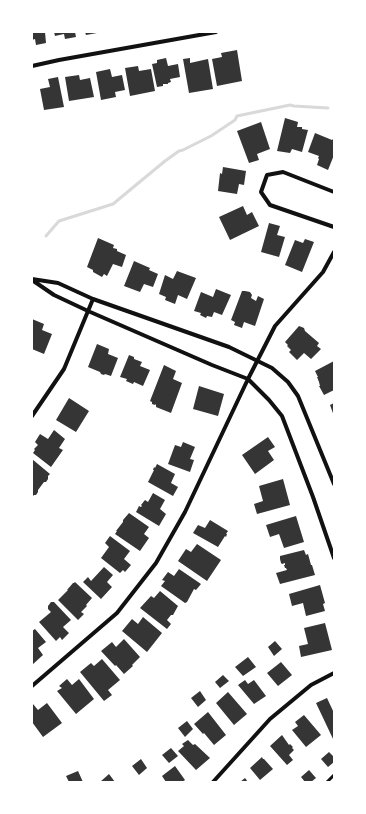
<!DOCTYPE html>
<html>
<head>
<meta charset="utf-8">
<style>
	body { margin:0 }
	#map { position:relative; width:366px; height:814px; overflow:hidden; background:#fff; font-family:"Noto Sans",sans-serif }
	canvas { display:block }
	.frame { position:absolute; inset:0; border:33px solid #fff; pointer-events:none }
</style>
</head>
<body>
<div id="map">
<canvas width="366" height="814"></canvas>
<div class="frame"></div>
</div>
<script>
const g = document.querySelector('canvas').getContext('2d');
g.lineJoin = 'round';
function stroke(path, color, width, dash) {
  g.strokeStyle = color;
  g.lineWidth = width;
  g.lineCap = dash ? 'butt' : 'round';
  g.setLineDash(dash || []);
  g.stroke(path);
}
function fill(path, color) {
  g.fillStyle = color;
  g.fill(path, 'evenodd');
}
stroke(new Path2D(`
	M46,236L59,221L113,204L165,161L179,151L183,150L211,136L235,120L237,116L290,105L294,106L328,108`), '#d9d9d9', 3);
fill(new Path2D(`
	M32,32H45L46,43L36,45L35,39L32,40Z
	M54,32H75L76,37L65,39L64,34L55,36Z
	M85,32H97V33L86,35Z
	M237,50L242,81L217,86L212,59L222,57L221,53Z
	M166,58L168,66L178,64L180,77L170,79L171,82L168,83V84H163V86L157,87L152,64L157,63V60Z
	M190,58V63L208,59L213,89L189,93L183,59Z
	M138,66L139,71L151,69L155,91L130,96L125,68Z
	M110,69L112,77L122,75L125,90L115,92L116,97L101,100L96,72Z
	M79,75L80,80L90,78L94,97L69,101L65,77Z
	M58,77L64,107L44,110L40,89L50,87L48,79Z
	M285,118L298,122L297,127H302V129L308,130L302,152L292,149L290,153L277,151Z
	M261,122L270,149L257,154L259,160L249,163L237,131Z
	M315,133L332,140L333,139H334V155L328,170L317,165L319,159L318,158L319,156L308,152Z
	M223,167L246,171L244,185L239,184L237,194L218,191L220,173L222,174Z
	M243,206L247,215L252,212L259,226L230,240L219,217Z
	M269,223L280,226L277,235L285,237L279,257L261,252Z
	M98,238L114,245L113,248L117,249V251L126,255L122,267L113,264L107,276L104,274L102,277L93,272V270L87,267Z
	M305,239L314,242L302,272L285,265L295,240L303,243Z
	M134,261L150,268L149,270L158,274L153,287L144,284L140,292L124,286Z
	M177,271L196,278L187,299L178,295L175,304L165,300L166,297L159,294L165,275L173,279Z
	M216,289L231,295L222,315L214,312L212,317L207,316L206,318L200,315L201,313L194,311L201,292L213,297Z
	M242,291H245L250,292L252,295L251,298L256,301L258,296L264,299L255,326L244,322L242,328L234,325L235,322L231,320Z
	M32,319L44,324L42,330L52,334L44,354L32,349Z
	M299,326L304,328L305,331L319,343L317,346L321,349L311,359L304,353L297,360L289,352L291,350L287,346L288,345L285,342Z
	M97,344L109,349L108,354L118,358L111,376L105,374L104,375L101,374L100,372L88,367Z
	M129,355L134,357V359L142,362L140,366L150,370L143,386L134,382L133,384L126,381L127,379L120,377Z
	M334,361V390L324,395L319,386H320L319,382L317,377H318L315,371Z
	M164,365L176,371L173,379L182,383L171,413L156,407V404L155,405L152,404V402L150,401Z
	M199,386L224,394L218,416L193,409Z
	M69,398L89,411L76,432L56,420Z
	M334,403V416L330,405Z
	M54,430L65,439L59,448L63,450L51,467L33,453L35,450L34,449L38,445L35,442L40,434L48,439Z
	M268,437L275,447L268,451L274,460L255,474L242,455Z
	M183,442L195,447L190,459L194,460L190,472L168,464L175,445L181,447Z
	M32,459L50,474L48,476V479L46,482H44L38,490V492L36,495H34L32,497Z
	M157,464L175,474L171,483L178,487L173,496L148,482L154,470H153L154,467L155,468Z
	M283,479L290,505L257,514L254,504L263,501L259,486Z
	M153,493L165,500L160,509L166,514L159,526L136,512L139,506L141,507L142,506L141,505L145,500L148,502Z
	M129,513L149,527L144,534L149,538L140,551L115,534L117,531H116L123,522V520Z
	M296,516L304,542L284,548L279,534L270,537L266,525Z
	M210,520L228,531L226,534H227L226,537L225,536L218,547L193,533L198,525L205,528Z
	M110,536L130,551L124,559L131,565L125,572L123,570L120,573L101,558L109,547L105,543Z
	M197,544L221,560L207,581L178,561L186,549L191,552Z
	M304,550L306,555L308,554L311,565H312L315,575L280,584L276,573L287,570L286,568H285L284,565H285V563L282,564L281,563L280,559V556Z
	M104,567L113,575L107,582L112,587L101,599L83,582L88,577L91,581Z
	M179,569L201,584L196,590L194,589L187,602L185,603L161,586L165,581L162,580L168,572L174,576Z
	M75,582L92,598L86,605L87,606L81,612L84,614L78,620L58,600L68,590H67L73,583H74Z
	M320,585L325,603L323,604L325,611L306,616L303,603L292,606L289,594Z
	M160,591L178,606L173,615H171L167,620L171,624L167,629L140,608L151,596L154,598Z
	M51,602H54L71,620L63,627L69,633L62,640L60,637L56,641L39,622L51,612L48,609V606Z
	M143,617L162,633L147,652L122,631L132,619L138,624Z
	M325,623L332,650L301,657L299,646L308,644L304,628Z
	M35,629L46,642L38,648L43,655L32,665V631Z
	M124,639L140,657L132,665L133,666L124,674L116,665L115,666L101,651L112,642L116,647Z
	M275,641L282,649L274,656L268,647Z
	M248,657L256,667L243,676L235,667Z
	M102,659L120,680L108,690L112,695L104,701L80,672L91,663L94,666Z
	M281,662L292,675L278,686L267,673Z
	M223,675L229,681L220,688L215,682Z
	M67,679L72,685L79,679L94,699L76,714L57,691L62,688L59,686Z
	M245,680L248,684L254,680L266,696L254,704L238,685Z
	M200,691L206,700L198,707L191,698Z
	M228,692L247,714L234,725L216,703Z
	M327,698L334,713V741L316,703Z
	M47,703L62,723L43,737L32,722V705L33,704L38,710Z
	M208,712L226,735L214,745L204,733L203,734L194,724Z
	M304,715L321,735L306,747L292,730L298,726L295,722Z
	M187,721L193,729L185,737L178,728Z
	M282,735L289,745L290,744L293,747L292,748L294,750L289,755L293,760L287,765L270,746Z
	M188,740L193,745L195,744L210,758L196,770L178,751L184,746L182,744Z
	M171,748L178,756L169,763L162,755Z
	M329,752L334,757V762L328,767L321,759Z
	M262,757L263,759H264L273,769L260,780L250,768Z
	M141,759L147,768L139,775L132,766Z
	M175,766L185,780L182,782H166L162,776Z
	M309,770L316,778L311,782H305L301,777Z
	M78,771L83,782H69L66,776Z
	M109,774L115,782H100Z
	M245,778L248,782H240Z`), '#353535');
stroke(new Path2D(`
	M327,782L334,775`), '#111', 3);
stroke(new Path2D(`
	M32,66L59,60L216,32
	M334,192L283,172L267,175L261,192L270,205L334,227
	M32,279L58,283L93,299L229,347L272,368L288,382L298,396L334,484
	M32,280L54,295L88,311L212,365L248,379L269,400L282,416L313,497L334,558
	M32,416L64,369L93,299
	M32,686L117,613L156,563L185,512L248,379L275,326L323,272L334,252
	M213,782L270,719L311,685L334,673`), '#111', 4);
</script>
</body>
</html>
